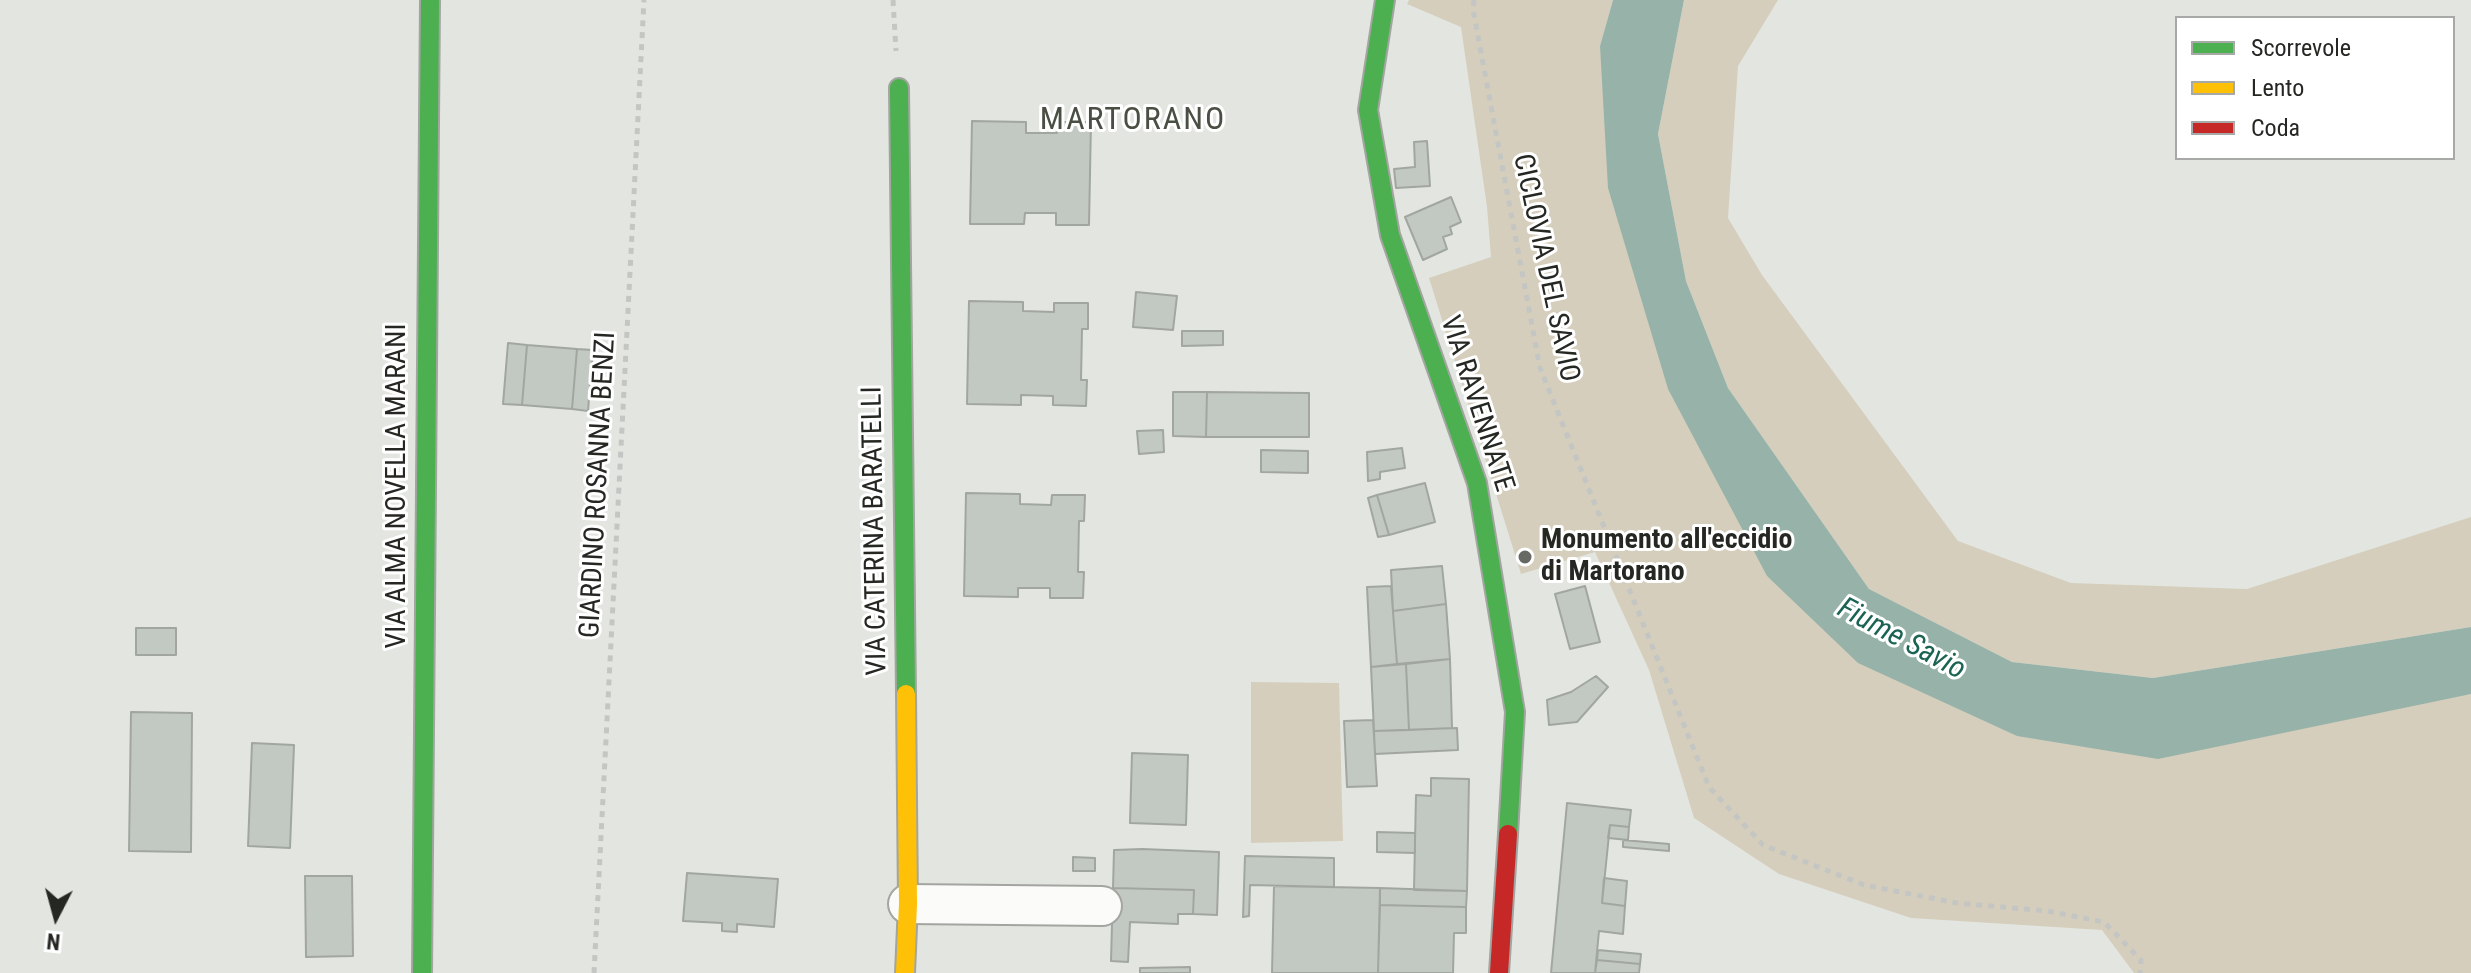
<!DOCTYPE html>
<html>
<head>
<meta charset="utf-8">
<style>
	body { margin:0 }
	#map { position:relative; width:2471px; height:973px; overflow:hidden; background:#e3e6e0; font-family:"Roboto Condensed",sans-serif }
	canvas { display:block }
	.legend { position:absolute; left:2175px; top:16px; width:280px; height:144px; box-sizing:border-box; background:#fff; border:2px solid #a7a9a7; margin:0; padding:10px 14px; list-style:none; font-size:24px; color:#242722 }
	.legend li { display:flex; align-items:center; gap:16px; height:40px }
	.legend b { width:40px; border:2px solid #a7a9a7 }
	.north { position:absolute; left:16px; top:877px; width:80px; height:80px; -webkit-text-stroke:6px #fff; paint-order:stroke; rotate:186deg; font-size:22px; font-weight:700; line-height:32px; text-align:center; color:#242722 }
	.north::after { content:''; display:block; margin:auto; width:28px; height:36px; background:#242722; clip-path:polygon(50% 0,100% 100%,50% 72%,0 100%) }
</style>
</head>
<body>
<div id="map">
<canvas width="2471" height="973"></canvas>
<ul class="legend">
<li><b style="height:10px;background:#4caf50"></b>Scorrevole</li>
<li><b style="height:10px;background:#ffc107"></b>Lento</li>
<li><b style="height:10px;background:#c62828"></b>Coda</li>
</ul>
<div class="north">N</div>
</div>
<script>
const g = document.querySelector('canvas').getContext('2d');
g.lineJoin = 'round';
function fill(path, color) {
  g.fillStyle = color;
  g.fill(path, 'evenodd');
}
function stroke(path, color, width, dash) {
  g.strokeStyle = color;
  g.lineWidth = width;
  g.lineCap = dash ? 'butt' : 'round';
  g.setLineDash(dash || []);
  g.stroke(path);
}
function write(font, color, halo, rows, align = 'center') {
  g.font = font + ' "Roboto Condensed",sans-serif';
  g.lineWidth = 6;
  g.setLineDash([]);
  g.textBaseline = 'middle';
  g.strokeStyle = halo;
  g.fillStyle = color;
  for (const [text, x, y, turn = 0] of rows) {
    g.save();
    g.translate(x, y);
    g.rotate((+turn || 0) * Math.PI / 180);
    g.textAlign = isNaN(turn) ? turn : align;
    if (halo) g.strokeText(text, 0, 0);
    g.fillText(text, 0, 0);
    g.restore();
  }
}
fill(new Path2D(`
	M1409,0H1613L1600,46L1767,576L2017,736L2471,694V973H2134L2102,930L1911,918L1779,874L1694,818L1649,670L1595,552L1521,574L1429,278L1491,257L1487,207L1461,27L1407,4Z
	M1684,0H1778L1738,66L1728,218L1762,275L1958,541L2071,583L2247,589L2471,517V627L2153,678L2012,662L1869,589L1728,388L1686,281L1658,134Z
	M1251,682L1339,683L1343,841L1251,843Z`), '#d6cebc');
fill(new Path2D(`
	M1613,0H1684L1658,134L1686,281L1728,388L1869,589L2012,662L2153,678L2471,627V694L2158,759L2017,736L1858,663L1767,576L1668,389L1608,188L1600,46Z`), '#97b3a9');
const building = new Path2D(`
	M972,121L1026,122V133H1057V122H1091L1089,225H1056V213H1025L1024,224H970Z
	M1427,141L1430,186L1396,188L1394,169L1415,167L1414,142Z
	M1451,197L1461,222L1450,227L1452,234L1443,237L1447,249L1423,260L1405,217Z
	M1136,292L1177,296L1173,330L1133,327Z
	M969,301L1023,302V311L1054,312V303H1088V329H1082L1081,380H1087L1086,406L1053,405V396L1021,395V405L967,404Z
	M1182,331H1223V345L1182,346Z
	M508,343L527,345L522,405L503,404Z
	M527,345L577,349L572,409L522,405Z
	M577,349L593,350L588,411L572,409Z
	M1173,392H1207L1206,437L1173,436Z
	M1207,392L1309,393V437H1206Z
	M1163,430L1164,452L1139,454L1137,431Z
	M1402,448L1405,468L1380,472V479L1368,481L1367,452Z
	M1261,450L1308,451V473L1261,472Z
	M1425,483L1435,522L1389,535L1377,495Z
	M966,493L1020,494V504L1051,505L1052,495H1085L1084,521H1079L1078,572H1084L1083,598H1050V588H1018V597L964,596Z
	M1377,495L1389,535L1378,537L1368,498Z
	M1442,566L1446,604L1393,611L1391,570Z
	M1391,586L1397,664L1371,667L1367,587Z
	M1585,586L1600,642L1570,649L1555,594Z
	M1446,604L1450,659L1397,664L1393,611Z
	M136,628H176V655H136Z
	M1450,659L1452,728L1409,730L1406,664Z
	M1406,664L1409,730L1374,731L1371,667Z
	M1596,676L1608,687L1577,722L1549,725L1547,700L1571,692Z
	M131,712L192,713L191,852L129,851Z
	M1373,720L1377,786L1347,787L1344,721Z
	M1457,728L1458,750L1375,754L1374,731Z
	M252,743L294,745L290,848L248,846Z
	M1132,753L1188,755L1186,825L1130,823Z
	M1431,778L1469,779L1467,891L1414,890L1416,795L1431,796Z
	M1567,803L1631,810L1629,827L1610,825L1602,903L1625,906L1623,934L1599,931L1595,973H1551Z
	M1610,825L1629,827L1628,840L1608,838Z
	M1377,832L1415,833V853L1377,852Z
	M1623,840L1669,844V851L1623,847Z
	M1142,849L1219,852L1217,915L1193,914L1194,890L1113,888L1114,850Z
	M1245,856L1334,858V887L1250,885L1249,916L1243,917Z
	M1073,857L1095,858V871H1073Z
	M687,873L778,879L774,927L737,924V932L722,931V923L683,921Z
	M305,876H352L353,956L306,957Z
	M1604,878L1627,881L1625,906L1602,903Z
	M1274,886L1380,888L1378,973H1272Z
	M1113,888L1194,890L1193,914H1178V924L1130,922L1128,962L1111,961Z
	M1380,888L1467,891L1466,907L1380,905Z
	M1380,905L1466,907V933H1454L1453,973H1378Z
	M1598,950L1641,954L1640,964L1597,960Z
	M1597,960L1640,964L1639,973H1595Z
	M1190,967V973H1140V968Z`);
fill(building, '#c2c9c2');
stroke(building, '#a2a6a1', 2);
const street = new Path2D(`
	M908,904L1102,906`);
const fast = new Path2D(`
	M1385,0L1368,110L1390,235L1477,483L1515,712L1508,834
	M899,88L906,694
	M422,973L430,0`);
const slow = new Path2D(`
	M905,973L908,904L906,694`);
const jam = new Path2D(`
	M1499,973L1508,834`);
stroke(street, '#a2a5a0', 42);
stroke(fast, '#a2a5a0', 22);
stroke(slow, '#a2a5a0', 22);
stroke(jam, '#a2a5a0', 22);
stroke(new Path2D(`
	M893,0L896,51
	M1474,0L1473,10L1540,368L1709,787L1763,845L1864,885L1957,903L2047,911L2104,922L2141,960L2140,973
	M594,973L644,0`), '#c4c6c3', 5, [6, 6]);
stroke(street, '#fbfbfa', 38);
stroke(fast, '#4caf50', 18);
stroke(slow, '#ffc107', 18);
stroke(jam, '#c62828', 18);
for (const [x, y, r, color] of [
	[1525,557,8,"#676a64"]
]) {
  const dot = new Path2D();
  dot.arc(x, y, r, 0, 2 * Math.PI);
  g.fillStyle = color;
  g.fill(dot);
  stroke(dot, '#fff', 3);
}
write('28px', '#242722', '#fff', [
	["CICLOVIA DEL SAVIO",1545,268,78],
	["VIA RAVENNATE",1476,404,72],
	["GIARDINO ROSANNA BENZI",599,485,-87],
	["VIA ALMA NOVELLA MARANI",398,486,-90],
	["VIA CATERINA BARATELLI",876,531,-91]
]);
write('bold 28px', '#242722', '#fff', [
	["Monumento all'eccidio",1541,541],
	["di Martorano",1541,573]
], 'left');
write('italic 30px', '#1b6454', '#fff', [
	["Fiume Savio",1901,640,28]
]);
g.letterSpacing = '2px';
write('32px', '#494f43', '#fff', [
	["MARTORANO",1133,121]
]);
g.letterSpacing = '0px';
</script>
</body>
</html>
